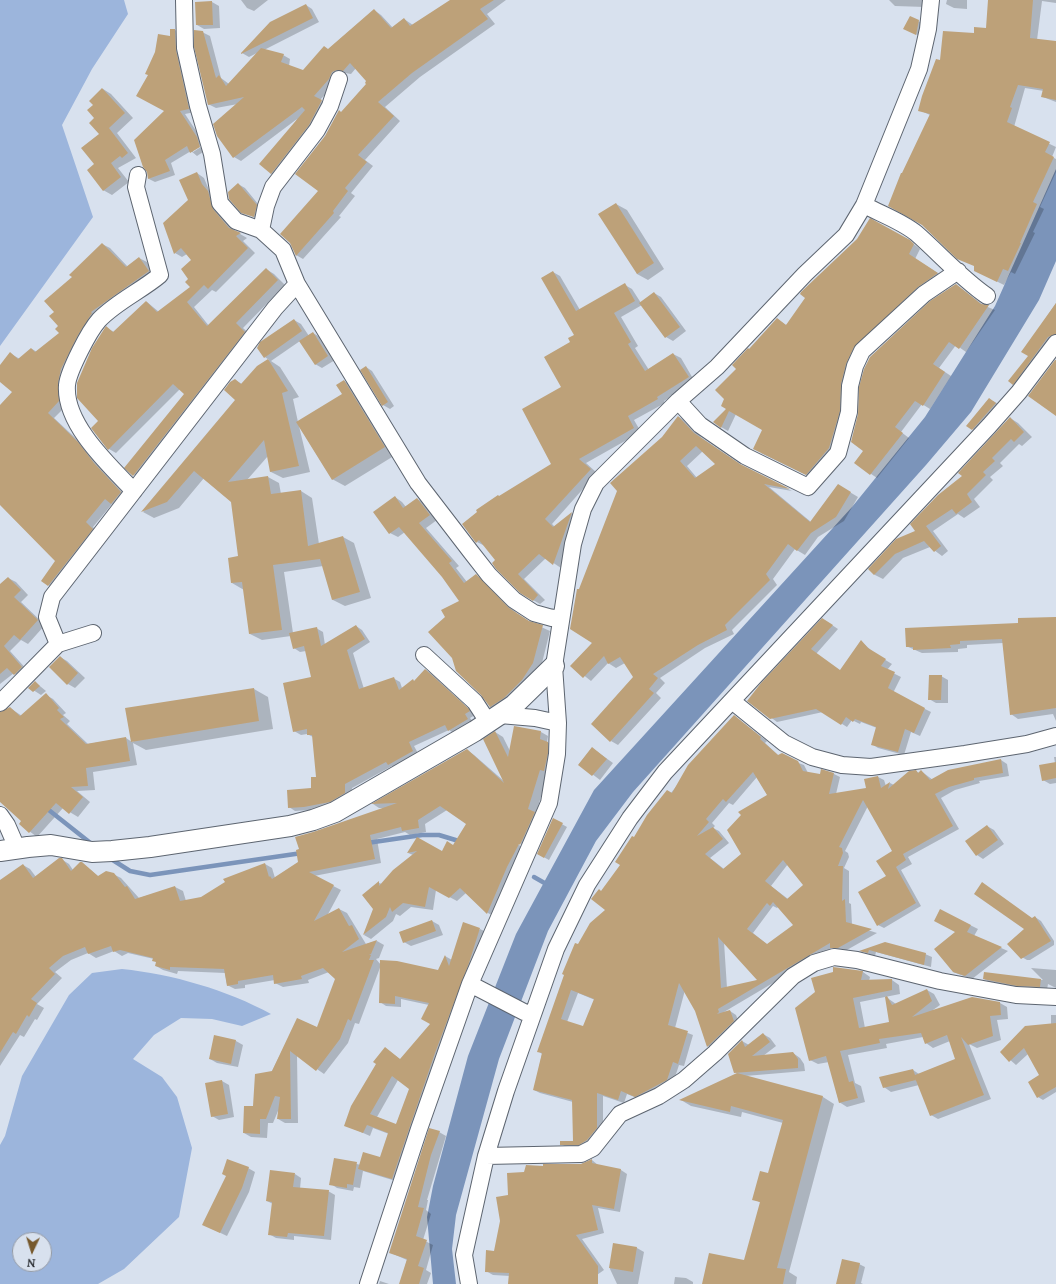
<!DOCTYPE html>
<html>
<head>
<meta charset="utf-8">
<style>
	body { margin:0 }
	#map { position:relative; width:1056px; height:1284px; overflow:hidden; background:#d8e1ee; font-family:Lora,serif }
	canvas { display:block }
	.north { position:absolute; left:12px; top:1232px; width:40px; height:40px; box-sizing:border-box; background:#d8e1ee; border:1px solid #949aa4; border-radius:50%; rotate:184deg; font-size:11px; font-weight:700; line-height:16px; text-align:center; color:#2d3035 }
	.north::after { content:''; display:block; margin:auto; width:14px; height:18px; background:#76592d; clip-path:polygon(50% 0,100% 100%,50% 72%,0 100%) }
</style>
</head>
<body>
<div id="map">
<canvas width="1056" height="1284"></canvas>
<div class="north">N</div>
</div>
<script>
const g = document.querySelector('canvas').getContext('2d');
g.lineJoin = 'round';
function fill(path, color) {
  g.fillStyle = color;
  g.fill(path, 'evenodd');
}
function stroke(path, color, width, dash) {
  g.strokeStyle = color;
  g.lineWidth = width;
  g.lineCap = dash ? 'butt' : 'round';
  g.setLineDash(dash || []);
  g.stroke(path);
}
fill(new Path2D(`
	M0,0H124L128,14L92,69L62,125L93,217L0,346Z
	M122,969C172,974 227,990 271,1014L242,1026L212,1019L181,1018L154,1035L133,1059L162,1077L177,1097L192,1148L179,1217L124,1269L98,1284H0V1145L5,1136L22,1076L69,995L92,973ZM20,1240H44V1264H20Z`), '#9cb5dc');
fill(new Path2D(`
	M1056,169V261L1039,300L971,412L926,465L633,792L596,841L548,931L499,1059L456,1215L452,1249L456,1284H433L427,1217L433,1186L468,1056L516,934L594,790L852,507L925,417L995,306Z`), '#7b94ba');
fill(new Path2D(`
	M241,0H268L254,11L247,8Z
	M452,0H506L487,14L495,24L420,77L385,107L400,121L365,160L373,166L351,193L355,196L339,216L341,217L303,259L296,255L320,191L341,113L368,84V82L356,68L351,74L345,73L340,76L336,83L320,100L328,105L278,178L271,174L297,119L241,161L234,157L238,104L216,108L208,104L202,32L210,36L221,78L229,84L257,53L249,57L242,53L306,5L312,9L319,22L264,50L283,55L290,59L289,66L303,71L374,10L381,15L393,28L404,19L413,25Z
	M889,0H926L925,7L895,6Z
	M947,0H967V9L954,8L946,4Z
	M989,0H1056V3L1042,1L1037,40L1056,42V102L1043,97L1044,91L1025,88L1014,127L1056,147L1052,157L1056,159V172L1040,207L1044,209L1033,232L1035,233L1015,274L1011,272L1004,285L982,274L903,175L930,115L919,110L941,62L975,34L987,29Z
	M196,2H212L219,6L220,28L204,29L197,25Z
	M910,17L922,23L919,36L905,28Z
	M175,30L181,34L195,112L185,114L204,143L193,150V152L204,145L206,150L197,156L191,151L171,163L175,175L155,182L149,179L166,111L171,37Z
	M103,89L111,94L133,118L117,133L136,158L118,168L129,182L112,195L103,190L96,164L100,134L95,118L94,105Z
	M197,173L204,178L209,190L216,197L220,215L235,231L247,238L243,241L255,253L216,292L212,290L194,307L209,326L266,269L274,274L285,285L243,328L252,336L141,480L126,468L186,394L180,389L116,453L109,449L100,421L106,328L114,332L147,302L159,312L191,287L190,279L192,260L187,254L182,257L175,253Z
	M238,184L245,188L263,210L261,220L242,212Z
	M616,204L627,210L664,269L648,280L637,274Z
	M906,238L920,249L915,259L944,277L860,350L836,452L813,478L761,453L763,430L736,414L728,431L721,427L737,369L749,350L777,319L786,325Z
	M102,244L110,248L128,267L139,258L147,262L156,276L97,316L66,406L54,418L85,447L128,496L119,508L112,504L93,527L100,534L56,590L42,581L57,561L0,504V406L14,392L0,381V367L11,354L20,359L32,349L37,352L60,333L55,312L73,277Z
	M553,272L560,276L580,310L625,285L632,289L641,303L654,293L661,297L686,331L673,341L666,337L642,305L621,317L638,346L635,348L649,370L673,354L681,358L695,382L664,401L665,403L634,420L641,432L586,463L597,473L552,524L555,527L572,513L578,517L561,568L546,558L524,579L545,600L540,604L533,600L485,546L477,542L500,497L552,465L563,387L571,342L576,335Z
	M962,289L983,305L995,310L966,352L956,345L939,368L951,376L930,409L922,404L901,432L909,438L877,478L855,463L864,451Z
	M1056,303V340L1020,387L1013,384L1029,356L1023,352Z
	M294,320L301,324L309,336L313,333L320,337L335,360L322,368L315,364L300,341L271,361L280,367L299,397L293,399L298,422L343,395L344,381L357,388L397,454L345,486L332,479L299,426L310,472L283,478L271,472L268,456L247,480L268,477L279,483L281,494L301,491L312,498L319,544L343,537L354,543L371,598L345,606L333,600L323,566L284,572L293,633L316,628L323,632L325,645L356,626L362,630L370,642L353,653L364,689L393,678L400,682L402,688L415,682L426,670L432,674L475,715L470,718L474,723L455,734L449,730L414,746L419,755L395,768L392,766L352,788L351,796L337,805L311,810L295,811L289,807L312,789L317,778L313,737L307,734L301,735L294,731L313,678L306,651L300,652L294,648L291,636L262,640L250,634L244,590L232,583L240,557L232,501L204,478L179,508L154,518L143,512L237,400L235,380L242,384L258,366L269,360L265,357Z
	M366,367L372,371L394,406L390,409L383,405Z
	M993,401L1000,405L979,433L968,426Z
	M679,417L686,421L702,438L744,467L792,491L769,487L811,522L838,485L858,497L844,521L818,537L805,555L795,549L773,579L777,585L732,630L734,634L705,648L660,678L665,683L656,693L661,698L618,745L611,741L635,677L625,663L616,668L608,663L591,681L572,666L593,642L580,590L663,438ZM703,451L716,464L697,478L687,466Z
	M1010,418L1018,423L1032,437L1022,446L1019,444L1000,463L1003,466L990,477L993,480L974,499L980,507L964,518L958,514L933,531L948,551L942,556L930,547L903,558L883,579L875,575L869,569L917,531Z
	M395,497L402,502L406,507L417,499L425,503L437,520L426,528L459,566L456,568L467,582L476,575L484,580L517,614L530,622L550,631L541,667L498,711L490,707L446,617L460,601L443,576L405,532L398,537L390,533Z
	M8,578L16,582L28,595L21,602L45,625L28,644L21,640L10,651L29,672L23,678L14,673L0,684V586Z
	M1056,618V721L1053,714L1018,719L1011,714L1003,643L967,645V648L958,649V652L922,653L906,646Z
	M829,623L838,629L816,654L840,671L861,641L874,653L892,664L887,670L901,677L893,693L931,712L920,736L911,732L904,755L878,748L872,744L877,728L861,722L860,724L852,720L847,727L823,712L777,722L749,701Z
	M60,657L67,661L85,678L75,688L68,684Z
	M941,676L948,680V703H936L929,699Z
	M35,682L46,691L41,695L30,688Z
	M254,689L268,697L273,729L146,750L133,743L137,765L93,772L95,790L77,791L90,802L78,817L63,808L37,837L20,824L23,821L0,797V713L10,708L22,716L46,695L53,699L66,713L63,715L70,721L67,724L88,744L126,738L132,742Z
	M734,716L767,741L765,743L779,756L804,765L808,773L820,776L834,774L840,777L836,794L867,789L878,777L884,780L886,786L890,783L894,785L916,771L919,773L921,771L933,780L1001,760L1007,764L1009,776L979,781L980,783L955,790L941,798L959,829L908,857L912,864L901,870L921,906L884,928L878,925L893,852L868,806L845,851L848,853L849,857L844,868L849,871V903L851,904L852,925L877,933L845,951H838L832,948L724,1012L730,1011L736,1015L740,1025L714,1050L708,1046L696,1010L685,990L675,1028L693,1035L684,1066L679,1065L673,1083L642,1100L627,1094L624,1103L603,1096V1131L593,1144L568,1148L561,1144L574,1142L573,1102L540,1093L534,1090L542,1054L538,1051L578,946L606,910L602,891L622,864L634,838ZM757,777L768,796L742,854L724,869L710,858L729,843L719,831L713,828L715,826L712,823L729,803L733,805ZM788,864L804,885L788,899L771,886ZM773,906L777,908L778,907L794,925L768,945L753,933ZM724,942L759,980L727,988ZM578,993L595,1000L584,1027L567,1022Z
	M495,732L503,737L510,751L541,732L548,736L547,742L555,747L536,814L528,848L517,841L516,843L525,849L495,917L488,913L466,893L457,901L436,890L433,910L411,907L400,916L396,914L393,921L371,939L364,935L374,909L379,883L382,884L413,855L408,853L417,838L442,853L453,846L468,824L447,810L425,824L426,832L410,835L405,832L377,839L381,863L314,876L341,890L327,916L339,909L347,913L366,944L377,941L384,945L379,958L376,959L381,965L359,1024L355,1023L348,1043L324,1074L297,1055L298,1123H285L278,1119V1111L273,1123H268L267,1138L251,1137L244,1133L254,1107L298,1019L318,1028L337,979L329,972L308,980L309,983L283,987L275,983V980L245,985V988L235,989L227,985L225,973L178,971L177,974L163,970L156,966L157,962L154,959L128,953L122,956L114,951L96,958L88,953L71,960L55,972L62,978L37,1004L44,1008L37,1020L35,1019L24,1037L20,1035L0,1066V881L23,865L30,869L36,877L61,859L69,864L73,870L87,867L99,877L113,874L121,878L139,898L175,887L183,891L186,901L202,898L265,864L272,868L275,878L299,862L314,833L385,808H379L373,804L467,750L474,755L505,782Z
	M592,748L613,763L600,780L579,764Z
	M1054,757H1056V783L1050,784L1043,780L1055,763Z
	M553,819L567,827L549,860L538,854Z
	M987,826L994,830L1004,844L983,859L977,855Z
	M940,910L978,929L974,936L1008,951L972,979L953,972L957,932Z
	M1035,917L1041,921L1054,941V945L1030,960H1027L1020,956L1025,929Z
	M432,921L439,925L443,935L411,946L404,942L400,932Z
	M480,929L486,932L399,1182L363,1171L360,1188L354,1187L353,1191L337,1188L331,1184L335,1159L361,1165L381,1158L389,1134L373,1128L370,1136L345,1125L385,1048L401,1060L432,1024L429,1005L401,999V1007L386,1006L380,1002L439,971L445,956L452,960ZM398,1080L410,1088L396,1125L377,1117Z
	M886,943L925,954L932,957L931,967L876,952L875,956L861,951Z
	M835,968L863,972L870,977L869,981L892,980L899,985L900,994L860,1002L865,1028L891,1023L886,997L896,1004L927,990L934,994L940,1005L933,1010L1000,1003L1007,1007L1008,1019L997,1020L1001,1040L977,1048L969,1044L991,1099L938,1119L931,1115L919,1085L891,1092L884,1087L913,1070L919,1074L957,1059L950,1041L933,1048L926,1043L923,1037L886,1044L887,1048L848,1055L855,1083L861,1086L865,1102L847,1107L839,1102L829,1062L818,1064L810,1060L816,993L834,973Z
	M1031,968L1056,970V988L1048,984L1047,990L1025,989L991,983L984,979L985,974L1043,980Z
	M1051,1015H1056V1065L1028,1054L1016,1065L1001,1052L1051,1025Z
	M763,1034L770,1038L776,1046L763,1056L793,1053L800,1058L804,1064L805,1071L745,1076L823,1097L834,1104L789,1272L797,1277L796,1284H703L745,1262L761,1203L754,1199L769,1174L783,1123L742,1112L741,1117L691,1106L681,1100L738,1074L735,1072L742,1041L749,1045Z
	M215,1036L236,1041L243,1045L238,1067L217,1063L210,1059Z
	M1056,1080V1092L1043,1100L1038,1097Z
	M222,1081L229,1085L234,1117L219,1120L212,1116Z
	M439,1132L446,1136L427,1200H428L426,1210L431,1214L423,1240L433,1245L426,1270L431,1273L427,1284H400L407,1260L391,1253Z
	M592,1160L598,1165L621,1170L627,1174L620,1212L598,1208L604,1233L582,1239L604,1270L584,1284H509L510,1276L493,1275L486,1271L495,1252L509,1196L525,1173L544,1167L581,1164Z
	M248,1168L255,1172L249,1192L227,1236L210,1228Z
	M295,1174L301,1178L300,1189L328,1191L335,1195L331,1240L294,1236V1240L276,1238L269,1234L273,1204L267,1201Z
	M614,1244L637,1248L644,1252L638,1284H617L610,1269Z
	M859,1264L865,1267L861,1283L863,1284H837Z
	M675,1277L686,1278L693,1282V1284H674Z
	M380,1281L389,1284H379Z`), '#0003');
stroke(new Path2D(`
	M45,807L93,845
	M367,843L422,835H439L462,842
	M108,857L130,871L150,875L302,853
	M534,877L548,885`), '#7b94ba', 4.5);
fill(new Path2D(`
	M450,0H494L480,9L488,19L412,73L378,102L394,116L358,155L367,162L345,188L348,191L333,211L334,213L296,256L290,243L280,234L318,191L295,174L325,136L339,110L341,112L366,84L365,83L366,81L350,63L343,71L337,70L332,72L329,79L314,96L322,100L309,125L271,174L259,164L305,110L302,107L233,158L217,136L213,124L244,97L208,105L194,47V30L203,31L216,78L219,75L226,86L261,48L284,54L281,62L303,70L324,46L328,49L374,9L391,28L404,18L410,26Z
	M988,0H1033L1030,38L1056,41V100L1041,97L1043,89L1018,85L1010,107L1012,108L1007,122L1050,142L1045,152L1054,157L1033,202L1037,204L1020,243H1021L1008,271L1003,269L997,282L974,271V266L957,259L922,225L888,206L901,173H902L930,114L918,111L922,96L936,59L940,60L943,31L974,33V27L986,28Z
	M212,1L213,25H196L195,2Z
	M306,4L313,18L241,54V53L270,22Z
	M910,16L919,20L916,35L903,29Z
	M170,29H175L176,50L189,109L180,111L197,137L200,147L190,153L187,146L165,160L170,171L148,179L147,172L143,167L134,140L164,111L136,96L148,75L145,74L155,52L158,34L170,36Z
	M102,88L125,113L109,128L128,153L122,158L120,156L111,163L121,177L103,191L87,170L94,164L81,148L99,134L89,123L94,118L87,110L93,105L89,101Z
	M197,172L202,184L208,191L213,209L229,228L241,233L236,236L248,248L208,289L204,285L187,302L207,326L266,268L278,280L236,323L245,332L133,476L124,468L184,394L173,384L108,450L91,428L98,421L77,398V383L92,348L106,326L113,332L146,301L157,312L190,287L185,282L188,279L181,269L191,260L181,248L174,254L163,223L188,200L179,180Z
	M238,183L257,205L254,217L241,213L229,199L228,192Z
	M616,203L654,263L637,274L598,214Z
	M870,218L910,240L914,244L909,254L938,273L918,287L854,347L846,364L841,384L840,411L829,448L806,475L753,449L762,430L729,411L721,428L713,422L726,409L721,406L724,399L715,390L736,369L732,365L748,348L749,349L777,318L786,325L805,298L800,294L801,292L857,239Z
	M102,243L126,267L139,257L149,271L91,312L92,313L78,335L61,369L58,383L59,401L48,413L78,442L94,463L121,492L111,504L105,499L86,522L93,529L48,586L41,581L55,561L0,505V405L12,392L0,382V365L10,352L18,359L31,348L35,352L59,333L55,329L58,326L49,316L54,312L44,301L72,277L69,275Z
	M553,271L576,311L625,283L635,301L614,313L631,342L628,344L645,371L673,353L689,377L657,397L658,399L628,416L634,428L579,459L591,469L545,519L553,527L572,512L553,565L539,554L518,574L538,595L533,601L520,593L496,569L492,563L495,560L479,540L476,543L462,524L477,512L476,510L498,495L499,496L551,464L522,409L561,387L544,357L570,342L568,338L574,335L541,278Z
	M956,284L981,304L989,305L959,349L949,342L933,364L945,372L923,406L915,401L895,427L903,433L870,475L854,463L863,451L851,442L858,414L859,387L864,369L870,357L930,301Z
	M654,292L680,327L665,338L639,303Z
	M1056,303V334L1048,337L1013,385L1008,381L1028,356L1021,352Z
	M294,319L302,331L264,358L257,348L260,342Z
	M313,332L328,356L315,365L299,341Z
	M268,359L288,391L282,393L299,466L270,472L264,440L228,482L268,476L271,494L301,490L308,546L343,536L360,592L332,600L320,559L273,565L282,630L249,634L242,582L231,583L228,558L238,556L231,502L194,471L167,502L141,512L235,400L224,390L230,382L235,379L241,384L257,366Z
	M1055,360H1056V416L1028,396Z
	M366,366L388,402L382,406L360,370Z
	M344,380L385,447L332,480L296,422L342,394L336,385Z
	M989,398L996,403L972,430L966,426Z
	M678,416L694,433L740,464L790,489L764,484L810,522L838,484L851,492L836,517L811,533L797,551L788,544L766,574L770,580L725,625L727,630L698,645L653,674L658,678L649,689L654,693L610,742L591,724L633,677L620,657L608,664L604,656L583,678L570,666L592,643L570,629L577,589H579L617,491L610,483L662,437ZM696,446L715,464L695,478L680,461Z
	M1010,417L1024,432L1014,442L1011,439L992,458L995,461L983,472L986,475L967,494L972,502L956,514L952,509L926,526L941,546L934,552L924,541L895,554L874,575L868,569L896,539L915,531L910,524L938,495L962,476L958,473Z
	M395,496L403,508L417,498L430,515L419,523L452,561L449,563L464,583L476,574L509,608L529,621L543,625L533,663L522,680L504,698L490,707L481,695L456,671L452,658L428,632L445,617L441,610L459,601L442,577L399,527L389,534L373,512Z
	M8,577L21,590L14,597L38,620L20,640L14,635L4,646L22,667L14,675L7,668L0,674V584Z
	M1056,617V708L1010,715L1002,639L960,641V644L950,645L951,648L913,650V647H906L905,628L1018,623V618Z
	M822,618L833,625L811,649L840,670L861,640L868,648L886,659L881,666L895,672L888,688L925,708L914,733L905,729L898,752L871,745L876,727L855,719L853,722L846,717L841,725L816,709L770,719L747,701L761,683Z
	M356,625L365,639L347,650L359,689L394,677L399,690L413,679L414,681L425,669L468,708L470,711L465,714L468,719L448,731L445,725L409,742L413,751L388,765L386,762L345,784V793L330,802L304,807L288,808L287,790L311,788V777H316L312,735H307V729L293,732L283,683L311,677L304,646L293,649L289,633L317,627L321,646Z
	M60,656L78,673L67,685L49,667Z
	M929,675H942L941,700H928Z
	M35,681L40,686L33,692L28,688Z
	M254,688L259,721L131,742L125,708Z
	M46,693L59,708L57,710L64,717L60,719L86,744L126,737L130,761L86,768L88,786L71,787L83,797L69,814L56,803L29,833L19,824L21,821L0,802V712L10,707L20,716Z
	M734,715L761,737L760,739L778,755L782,753L798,761L803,771L820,774L821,769L834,773L829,794L866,788L864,779L878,776L881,788L890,782L888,789L909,771L916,770L918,773L921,770L930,780L948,770L1001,759L1003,773L974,778V780L949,787L935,794L953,826L903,854L906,860L896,867L916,903L877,926L858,892L886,876L876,861L892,851L863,800L839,847L842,848L843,853L838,866H843L842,901L845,899L846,922L872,929L838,948H830V943L718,1009L719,1012L717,1014L730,1010L734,1021L707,1047L695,1011L679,983L668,1025L688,1031L678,1064L673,1062L667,1080L635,1097L621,1091L618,1100L597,1093V1128L587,1140L579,1145H560V1141H573L572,1100L533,1090L542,1053L537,1052L564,975L562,974L575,943L578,944L590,923L605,910L591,899L599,889L601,891L620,865L615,862L632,836L634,837L647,815L667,790L672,793L688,765ZM753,772L767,795L738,812L741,815L727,830L741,854L723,869L705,854L723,839L713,827L697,836L709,822L706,819L723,799L726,802ZM783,860L803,885L787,899L765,881ZM773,902L793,925L767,944L747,929L767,903L770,906ZM718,937L757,980L721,988ZM571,990L594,999L583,1026L561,1019Z
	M514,726L541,731L540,739L548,742V753L544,771L540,770L528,809L535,812L520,845L519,844L507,867L487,914L460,888L449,898L429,887L425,907L403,903L392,912L390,907L386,917L363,935L373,909L362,895L379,881V886L393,870L417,851L407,853L417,837L442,851L447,841L453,845L466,824L440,806L418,820L419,828L402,831L401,827L370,835L375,859L309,872L334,885L314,921L339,908L349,926L352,925L359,939L342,952L377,940L371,954L369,955H371L369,960H374L351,1021L348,1019L340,1039L316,1071L290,1051L291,1119H277L280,1097L275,1096L266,1119H260V1134L243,1133L244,1106H253L255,1074L272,1071L297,1018L317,1027L335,979L323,968L301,976L302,979L274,984L273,975L238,981V984L227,986L224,969L170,967V970L155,966L156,962L152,961L153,958L120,950L113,952L111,946L88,954L85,947L63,956L49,968L55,974L31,999L37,1003L29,1017L27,1015L16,1034L13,1032L0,1053V880L23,864L33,878L59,858H62L71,871L80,862H82L98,876L106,871L114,873L125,887L127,886L135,899L175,886L180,901L201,897L225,882L223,879L265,863L269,877L270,876L272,879L298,862L296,850L299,849L295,837L313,832L397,803L371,804L467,749L504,783L483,739L495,731L508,757Z
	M592,747L607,759L592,776L578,765Z
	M1056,762V778L1042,781L1039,765Z
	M553,818L563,823L544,858L537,854Z
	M987,825L998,840L976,856L965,841Z
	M982,882L1032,918L1035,916L1051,941L1021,959L1007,944L1024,929L974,894Z
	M940,909L971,925L967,932L1002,947L965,976L953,972L934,949L955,932L934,921Z
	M432,920L436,931L403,943L399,932Z
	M463,922L480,928L469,963L435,1053L392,1179L358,1169L363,1152L380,1157L388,1133L367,1125L363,1133L344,1126L351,1106L376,1064L373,1062L385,1047L400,1059L430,1024L421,1019L429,1003L395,996V1004L379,1003L380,960L397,961L438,970L445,955L449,966ZM392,1076L409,1089L396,1124L370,1114Z
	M885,942L926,953L924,965L869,950L868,953L859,951Z
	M833,967L863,971L861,980L892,979V990L853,998L859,1028L889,1022L885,997L887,996L892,1005L927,989L932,1001L912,1017L972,997L1000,1002L1001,1015L990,1016L993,1036L968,1045L961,1037L984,1095L930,1116L915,1078L916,1080L883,1088L879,1077L913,1069L915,1075L955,1059L947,1035L925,1044L921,1033L879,1039L880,1043L840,1051L849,1082L853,1081L858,1098L839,1103L826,1056L809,1061L795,1008L815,992L811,978L833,972Z
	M984,972L1041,979L1040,987L1017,986L983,979Z
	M1056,1023V1087L1037,1098L1028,1082L1039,1075L1024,1048L1009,1062L1000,1052L1025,1026Z
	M763,1033L770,1042L752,1056L793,1052L798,1059V1068L734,1073L728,1054L742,1040L745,1047Z
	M214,1035L236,1040L231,1064L209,1059Z
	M737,1073L823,1096L777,1268L786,1269L783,1284H702L709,1253L744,1260L760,1202L752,1200L760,1171L768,1173L783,1120L731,1106L730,1112L679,1100Z
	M222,1080L228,1114L211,1117L205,1083Z
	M429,1128L440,1131L431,1155L418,1207L424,1208L416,1236L427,1240L418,1266L424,1268L419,1284H399L407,1259L389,1253Z
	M334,1158L357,1162L353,1185L347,1184V1188L329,1185Z
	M227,1159L249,1167L242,1188L220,1233L202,1225L226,1176L222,1174Z
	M592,1159V1163L621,1169L614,1209L592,1205L598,1230L576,1235L598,1266V1284H508L509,1273L485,1272L486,1250L494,1251L500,1221L496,1197L508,1195L507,1173L524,1172L526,1165L543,1166V1164H581Z
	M270,1170L295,1173L293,1187L329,1190L324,1236L288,1233L287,1237L268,1235L272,1202L266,1201Z
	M613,1243L637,1247L633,1272L609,1268Z
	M842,1259L860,1263L855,1284H836Z`), '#bda179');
const minor = new Path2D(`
	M184,0L185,48L198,106L212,154L220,203L236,221L261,230L283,250L297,284L418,483L471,552L489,575L514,600L534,613L552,618L561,617
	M864,205C881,214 901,221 916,233C940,254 961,278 987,296
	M261,230L266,206L273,187L317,130L330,106L339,79
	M678,401L700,425L745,456L808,487L838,453L849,412L850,386L855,366L862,351L924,294L958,271
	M134,491C109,465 64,424 67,385C68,375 75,361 80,351C85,341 91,329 99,320C116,302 141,291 160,275L136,187L138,175
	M58,644L47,617L52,597L275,308L297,284
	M424,655L475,702L488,722
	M732,701L784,743L812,757L842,765L871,767L965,754L1027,744L1056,736
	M0,703L58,644L93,633
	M500,715L535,718L558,723
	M0,815L7,825L17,848
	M470,984L524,1012L532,1014
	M486,1156L581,1154L593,1148L620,1114L659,1096L684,1080L715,1053L793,976L814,963L834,957L857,960L940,981L1016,995L1056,997
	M368,1284L419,1129L470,984L549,803L557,754L558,723L554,666L573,544L583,509L596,483L678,401L717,367L805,274L846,235L864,205L919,69L928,29L931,0
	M469,1284L464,1255L486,1156L506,1091L556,949L587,885L630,818L665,772L989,426L1019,392L1056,343`);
const major = new Path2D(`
	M0,851L28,847L51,845L92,852L112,851L150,847L290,826L313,820L335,812L475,731L514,705L554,666`);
stroke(minor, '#5d6570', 18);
stroke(major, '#5d6570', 22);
stroke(minor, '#fff', 16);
stroke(major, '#fff', 20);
</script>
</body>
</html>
